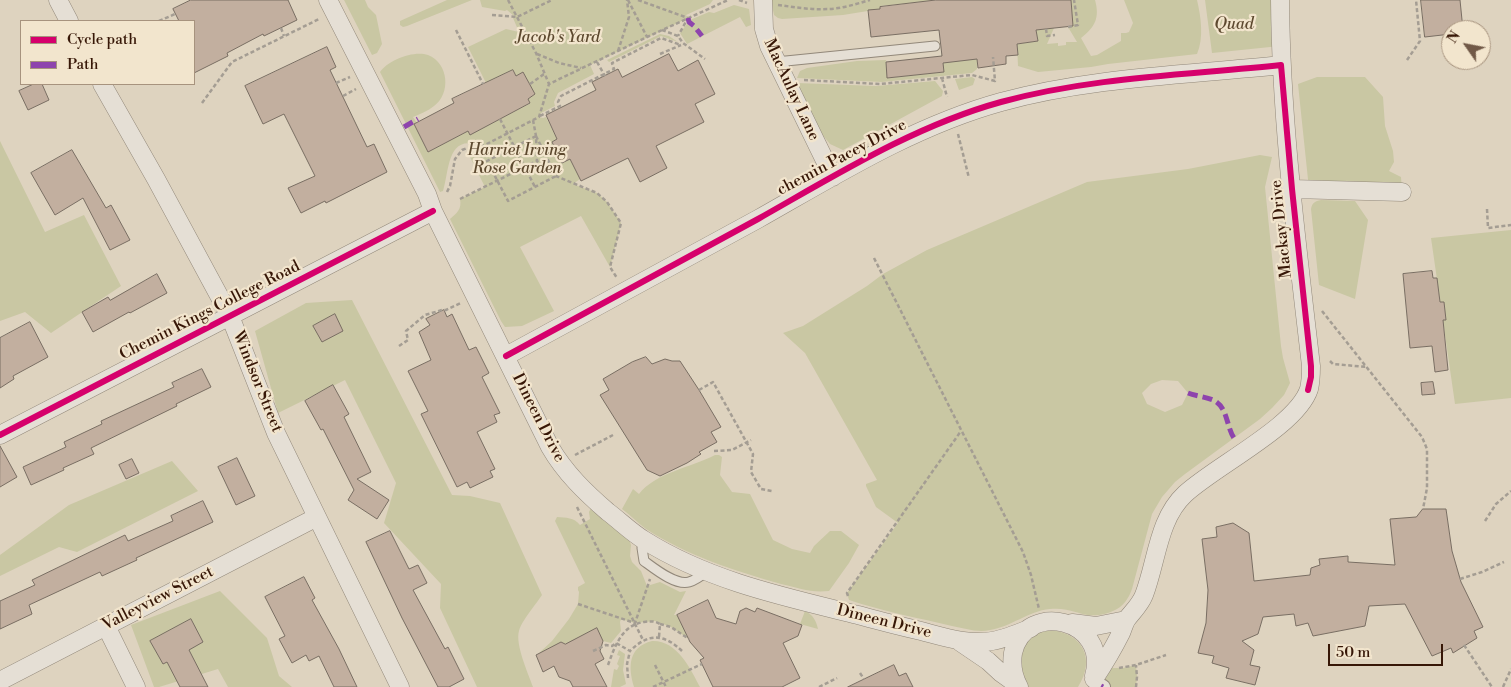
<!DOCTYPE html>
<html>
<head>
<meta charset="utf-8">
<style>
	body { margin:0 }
	#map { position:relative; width:1511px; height:687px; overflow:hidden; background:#ded3bf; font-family:"Libre Bodoni",serif }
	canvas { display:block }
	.legend { position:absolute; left:20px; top:20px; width:175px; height:65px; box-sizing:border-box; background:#f2e5cd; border:1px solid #a7937e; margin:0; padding:6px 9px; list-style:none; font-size:15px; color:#371707 }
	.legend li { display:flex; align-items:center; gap:10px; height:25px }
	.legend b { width:25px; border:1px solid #a7937e }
	.north { position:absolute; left:1441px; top:20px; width:50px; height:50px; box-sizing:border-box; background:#f2e5cd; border:1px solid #a7937e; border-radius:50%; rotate:303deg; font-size:14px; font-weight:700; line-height:20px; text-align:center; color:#371707 }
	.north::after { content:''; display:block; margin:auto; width:18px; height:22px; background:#715947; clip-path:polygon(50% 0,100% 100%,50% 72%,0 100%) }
	.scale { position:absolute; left:1328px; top:644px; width:115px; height:22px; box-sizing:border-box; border:2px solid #371707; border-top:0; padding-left:6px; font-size:15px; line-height:18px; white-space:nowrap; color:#371707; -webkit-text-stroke:4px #f2e5cd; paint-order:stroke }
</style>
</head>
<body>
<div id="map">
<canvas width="1511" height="687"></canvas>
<ul class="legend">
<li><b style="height:6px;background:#d6006c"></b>Cycle path</li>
<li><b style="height:6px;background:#8e44ad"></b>Path</li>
</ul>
<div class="north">N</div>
<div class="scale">50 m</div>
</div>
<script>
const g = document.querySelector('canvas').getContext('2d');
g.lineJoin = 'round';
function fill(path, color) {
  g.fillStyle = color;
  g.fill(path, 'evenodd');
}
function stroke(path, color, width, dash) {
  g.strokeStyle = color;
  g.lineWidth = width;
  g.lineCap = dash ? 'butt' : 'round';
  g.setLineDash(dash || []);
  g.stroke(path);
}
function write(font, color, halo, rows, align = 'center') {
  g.font = font + ' "Libre Bodoni",serif';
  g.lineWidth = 4.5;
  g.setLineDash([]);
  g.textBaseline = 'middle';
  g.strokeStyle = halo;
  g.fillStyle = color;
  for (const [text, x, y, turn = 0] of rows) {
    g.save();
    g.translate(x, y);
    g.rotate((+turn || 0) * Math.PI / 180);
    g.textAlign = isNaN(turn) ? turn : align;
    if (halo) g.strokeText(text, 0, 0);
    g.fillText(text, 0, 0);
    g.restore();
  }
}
fill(new Path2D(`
	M344,0H365L368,7L376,15L382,44L377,53L372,55Z
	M447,0H472L407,26L403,27L400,25V21Z
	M480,0H713L710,4L686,15L688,18L590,65L594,74L558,93L554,102L555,106L541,113L539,117L543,118L546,117L557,139L552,142L562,162L570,159L580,179L573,184L597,193L607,202L621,223L610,267L581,216L520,247L554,311L522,326L505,327L501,321L450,219C457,213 462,209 460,199L485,187L469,155L474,152L477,145C447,135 449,173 443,191L440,192L380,72C388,60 414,50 428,55C449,63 451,94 434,106C428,111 420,114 413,117L417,123L414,124L428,152L468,131L473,133L529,104L530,103L528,99L535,94L523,72L516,76L513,70L486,83L468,47L506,29L519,32L513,18L514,16L507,10L505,11L482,7Z
	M771,0H936V1L880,6V9L843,15L782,19L778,18L774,15Z
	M1071,0H1095C1100,18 1095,27 1081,38L1091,56L1097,55L1121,41V33H1126L1129,32L1133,23L1124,0H1197C1201,17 1204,38 1197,54L1108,64L1091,67L1038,72L1018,66L1017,44L1038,41L1036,30L1054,28L1047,44L1058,43V46L1066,45V42H1077L1068,27L1073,24Z
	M1205,0H1280V46L1212,53Z
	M734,5L749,9L751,25L746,27L740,17L687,44L680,33L690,20L709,12L714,13Z
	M660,34L669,36L678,42L661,36L609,62L607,60Z
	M964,49L977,59V69L972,73L882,82L797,78L800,71L807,68L857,61L886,60L888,78L943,72L941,52Z
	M972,77L975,79L973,85L959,90L955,79Z
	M1317,77H1365L1383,97L1385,126L1393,151L1394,162L1389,171L1401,177L1402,192L1309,189L1298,84Z
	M935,81L943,91L942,96L843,150L830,144L820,132L797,83L876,86Z
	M0,141L45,232L84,215L121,286L51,333L25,312L0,321Z
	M1260,155L1272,157L1265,187L1281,346L1283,358L1290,383L1284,395L1272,408L1260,419L1185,474L1175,482L1162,497L1152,514L1132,589C1129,598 1123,607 1113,611C1087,623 1074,606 1050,609C1028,611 1011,627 990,630C977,633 964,628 952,626C918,618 882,611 849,600L847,593L898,523L876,507L866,486V484L877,480L805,353L783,333L803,326L867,286L883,274L927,250L1087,182L1188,169ZM1162,380L1178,381L1188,393L1182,405L1165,412L1147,404L1142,393L1151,384Z
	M1321,200L1355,201L1368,220L1355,299L1319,285L1311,209C1312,203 1315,201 1321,200Z
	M1511,230V398L1455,404L1431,238Z
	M352,300L452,495L470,496L500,503L542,595C536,604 521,622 519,631C515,644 528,673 533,687H477L440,608L441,584L384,523L396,483L345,380L278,413L255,331L306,303Z
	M715,455H719L722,457L720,475L732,492L750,494L773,540L792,549L810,553L814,546L830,531H841L859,545L849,563L829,591C810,593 799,588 781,584C735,571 686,555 646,529C638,523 630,515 622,509L633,489L639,494C655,473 692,467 715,455Z
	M172,461L198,491L77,552L59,547L0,576V555L69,505Z
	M591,508L629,539L631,545L630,556L632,562L641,571L647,586L660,582L680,592L686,591L674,615H677L689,639L671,627L655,621L635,623L621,619L620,622L621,631L611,643L603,641L598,631L565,644L561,642L538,654L552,641L569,619L578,604L579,592L578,590V587L585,583L555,521L557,517C566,518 574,517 580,525L590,519L589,512Z
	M220,591L267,638L279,676L292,687H228L218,669L159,687H154L131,625Z
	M805,611C813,615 816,620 818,629L800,624Z
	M1050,630C1083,633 1096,659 1078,687H1027L1019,671L1022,649L1029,639L1039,633Z
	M652,641C677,640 690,668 700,687H634C628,667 628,647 652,641Z
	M619,650L625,654L623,670L626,684L620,687H611L614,669L617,670L619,666L617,664L620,656L617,655Z
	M1136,665L1137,677L1136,687H1101L1110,668H1123Z`), '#c9c7a3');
const building = new Path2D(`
	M191,0H288L297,20L264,36L263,34L227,53L228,56L194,73V21H179L173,9Z
	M936,0H1071L1073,26L1036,30L1038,41L1017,44L1018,55L1006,56V64L978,68L977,59L943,63L944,72L887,78L886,62L942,56L939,30L871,37L868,10L880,9V7Z
	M1421,0H1460L1463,30H1451V34L1425,37Z
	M327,47L336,67L330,70L367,147L374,144L387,172L326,203L325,201L301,213L288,188L315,176L284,114L263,124L245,86Z
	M669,54L678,71L698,60L715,94L695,104L704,122L656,146L667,168L640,182L628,158L581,181L570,159L562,163L552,142L557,139L546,115L596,90L592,82L618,69L622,77Z
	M513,70L516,76L523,72L535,94L528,99L530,103L470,135L468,131L428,152L414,124L454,103L452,99Z
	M34,84H42L49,100L28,110L19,91Z
	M72,150L106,208L111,205L130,240L110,250L83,198L55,215L31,173Z
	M1432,271L1433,278H1437L1440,302H1444L1446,320H1443L1448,370L1435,372L1432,346L1410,348L1403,274Z
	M157,274L167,293L130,313L129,312L93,332L82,312L108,297L110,300Z
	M444,310L447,317L452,314L469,350L476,347L489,373L482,377L500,413L494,415L497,422L477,432L495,469L490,471L493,477L470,488L467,482L457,487L421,414L428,411L408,371L431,360L419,332L430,325L426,319Z
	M335,314L343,331L322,342L313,326Z
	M30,322L48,357L13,376L14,379L0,388V338Z
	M646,357L652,364L665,359L672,361H680L699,390L721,427L711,432L717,442L699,452L701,454L687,463L660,476L647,470L600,395L609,390L603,379L632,362Z
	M202,369L211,387L176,404L177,406L91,448L94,454L63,468L64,470L31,485L23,467L66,447L64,442L102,424L101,421L174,387L172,383Z
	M1433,382L1435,394L1422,395L1421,383Z
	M333,385L349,414L344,417L371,472L357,479L389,500L377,519L348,500L354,490L323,429L321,430L305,401Z
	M0,446L17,477L0,487Z
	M237,458L255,496L236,505L218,467Z
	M132,459L139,473L126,479L119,465Z
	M203,501L213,522L136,558L137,560L102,576L100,572L29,605L32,614L0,629V601L35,585L32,580L125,535L128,541L173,521L171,516Z
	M1423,509H1446L1452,551L1461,582L1483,627L1474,631L1477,638L1453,653L1451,648L1432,656L1405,604L1369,606L1365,626L1313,636L1308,623L1296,626L1294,614L1263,617L1258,634L1242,641L1254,650L1250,665L1260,667L1255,685L1226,678L1229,668L1212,663L1214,656L1198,653L1206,623L1208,590L1202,539L1217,537L1216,527L1233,523L1249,533L1254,581L1310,575L1311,568L1320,565L1319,559L1348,556V562L1395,565L1390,519L1416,517Z
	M390,531L409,569L418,565L427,583L413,590L445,649L448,647L464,679L449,687H438L402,618L366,542Z
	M304,577L315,598L312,600L339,649L357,687H334L319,656L309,661L306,655L292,663L279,639L285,636L265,597Z
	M708,600L716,618L736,624L740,611L746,608L755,612L757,608L802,625L798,636L783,643L800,678L782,687H713L700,660L704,658L690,642L677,615Z
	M191,619L203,642L189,650L208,687H180L167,662L163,664L150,641Z
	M597,628L603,641L600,651L604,659L595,664L607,687H573L570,681L559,677L554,666L543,672L536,655L561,642L565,644Z
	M894,665L899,676L906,673L913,687H848Z`);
fill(building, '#c2af9f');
stroke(building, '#796e63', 1);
const service = new Path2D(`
	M776,62L935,46
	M643,539L642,548L644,561C655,569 676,586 689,582C696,580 701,576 706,572`);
const pedestrian = new Path2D(`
	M1101,686L1103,687`);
const minor = new Path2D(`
	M58,0L69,21
	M328,0L427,194L433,211L550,447C565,473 586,493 608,512C620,521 631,532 644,540C709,581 785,597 858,615C879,621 900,626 921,631C944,637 968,645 992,641C1005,639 1019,633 1031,628
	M763,0L764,29L769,46L833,177
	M102,84L156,179L230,316L276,433L400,687
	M1292,189L1402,192
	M506,356C590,311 674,265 758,219C836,175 914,126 1001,102C1092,77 1188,75 1281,65
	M0,435L433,211
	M1072,623L1096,626L1126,620
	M106,626L136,687
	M960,642L988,661L1001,673L1018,685
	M1094,679C1104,664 1113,649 1121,633C1123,629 1124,623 1127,619C1133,611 1140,605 1144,595C1157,561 1158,519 1185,494C1215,466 1297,426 1309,389C1311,381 1311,374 1311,366C1297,245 1281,122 1280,0
	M0,681L317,517
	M1019,687C1013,676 1011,666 1013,653C1025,599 1110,619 1094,676`);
stroke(service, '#92887a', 11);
stroke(pedestrian, '#92887a', 16);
stroke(minor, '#92887a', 19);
stroke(new Path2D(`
	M508,0L536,53L549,84
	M628,0L647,37
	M638,0L688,18L678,36
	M739,0L747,3
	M778,5C794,7 810,10 827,9C841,9 856,4 870,0
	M492,15L517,17L552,0
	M159,21L175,14
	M1068,27L1078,25L1074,0
	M281,28L284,36
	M1046,29L1047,36L1055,35
	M456,30L483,84
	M662,30L678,36L683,43L705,59
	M618,51L629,17L627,0
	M537,54L559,63L581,68
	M660,54L681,45
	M1407,60L1420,41L1416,0
	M597,62L605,76
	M942,78L947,97
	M804,80L880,84L972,75L995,81L993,57
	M336,83L350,77
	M530,84L544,74
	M343,96L356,89
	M202,103L232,62L319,19
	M540,116L560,106L558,102L561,96L614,69L612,63L661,38L681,45
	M500,119L535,187
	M533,120L536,136L537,161L556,176L597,193L607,202L621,223L610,267L617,278
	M958,134L969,178
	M536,136L556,176L508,201L487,161Z
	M447,192L450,186L455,159L462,150L467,148H479L539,117L549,84L647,37L728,0
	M460,199L537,161
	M1487,209L1488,228L1511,225
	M874,258L1023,552L1031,575L1039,609
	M1322,311L1422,437L1427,449V488L1423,509
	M399,346L408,340L406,331L425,315L442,310H446L461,303
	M1330,361L1333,364L1367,367
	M699,390L713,382L753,454L751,472L761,489L772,491
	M714,451L732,450L751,440
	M575,455L613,435
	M577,507L643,640
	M1485,521L1496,504L1511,491
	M1460,579L1482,572L1504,562
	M848,596L847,593L961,431
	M578,604L635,623L650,579
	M660,624L671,627L689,639
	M1464,645L1492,687
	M593,651L606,645L612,646L616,643L630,651C649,632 665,634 683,652
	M608,665C615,646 622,625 644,622C651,621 655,621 660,624L659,637
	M655,665L666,687
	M1119,668L1136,665L1166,655
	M860,673L864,679
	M628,678L627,664L630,651
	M653,687L702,664
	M819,687L837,678
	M1136,687L1137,677L1136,665
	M1503,687L1511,669`), '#a49d93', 2.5, [4, 2.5]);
stroke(service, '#e5dfd5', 9);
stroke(pedestrian, '#e5dfd5', 14);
stroke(minor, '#e5dfd5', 18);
stroke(new Path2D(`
	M688,18L689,22L694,26L702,36
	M404,127L418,119
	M1188,393C1196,396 1206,397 1213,400C1228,407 1226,426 1234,438
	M1101,686L1103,687`), '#8e44ad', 5, [10, 5]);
stroke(new Path2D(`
	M506,356C590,311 674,265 758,219C836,175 914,126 1001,102C1092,77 1188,75 1281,65L1292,189L1311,366V377L1308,390
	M0,435L433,211`), '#d6006c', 6);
write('italic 16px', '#5d492f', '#f2e5cd', [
	["Quad",1234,25],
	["Jacob's Yard",558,38],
	["Harriet Irving",517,151],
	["Rose Garden",517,169]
]);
write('16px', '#371707', '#f2e5cd', [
	["MacAulay Lane",791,90,65],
	["chemin Pacey Drive",842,158,-28],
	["Mackay Drive",1282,229,-96],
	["Chemin Kings College Road",210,311,-27],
	["Windsor Street",257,382,68],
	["Dineen Drive",538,418,63],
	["Valleyview Street",158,599,-27],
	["Dineen Drive",884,622,14]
]);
</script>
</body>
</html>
